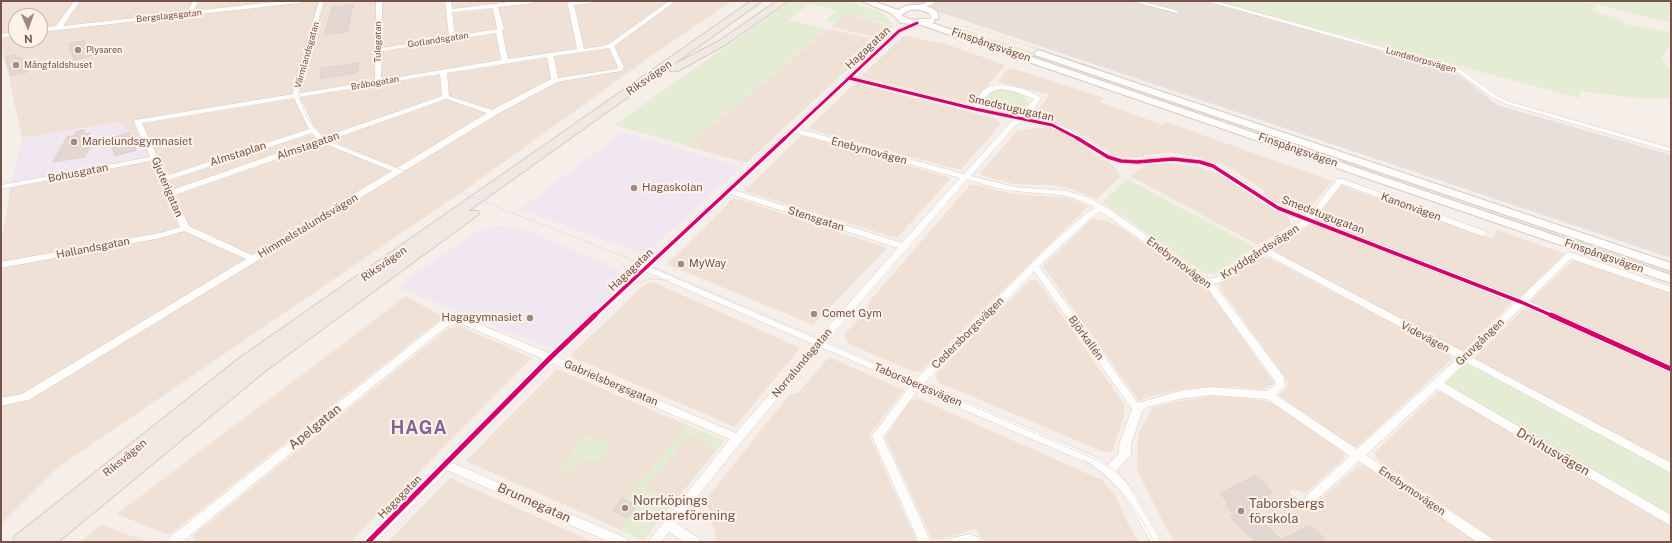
<!DOCTYPE html>
<html>
<head>
<meta charset="utf-8">
<style>
	body { margin:0 }
	#map { position:relative; width:1672px; height:543px; overflow:hidden; background:#f6efe9; font-family:"Public Sans",sans-serif }
	canvas { display:block }
	.frame { position:absolute; inset:0; border:2px solid #73534a; pointer-events:none }
	.north { position:absolute; left:8px; top:8px; width:40px; height:40px; box-sizing:border-box; background:#fff3e9; border:1px solid #c7b3a9; border-radius:50%; rotate:178deg; font-size:11px; font-weight:700; line-height:16px; text-align:center; color:#73534a }
	.north::after { content:''; display:block; margin:auto; width:14px; height:18px; background:#a18a82; clip-path:polygon(50% 0,100% 100%,50% 72%,0 100%) }
</style>
</head>
<body>
<div id="map">
<canvas width="1672" height="543"></canvas>
<div class="frame"></div>
<div class="north">N</div>
</div>
<script>
const g = document.querySelector('canvas').getContext('2d');
g.lineJoin = 'round';
function fill(path, color) {
  g.fillStyle = color;
  g.fill(path, 'evenodd');
}
function stroke(path, color, width, dash) {
  g.strokeStyle = color;
  g.lineWidth = width;
  g.lineCap = dash ? 'butt' : 'round';
  g.setLineDash(dash || []);
  g.stroke(path);
}
function write(font, color, halo, rows, align = 'center') {
  g.font = font + ' "Public Sans",sans-serif';
  g.lineWidth = 4;
  g.setLineDash([]);
  g.textBaseline = 'middle';
  g.strokeStyle = halo;
  g.fillStyle = color;
  for (const [text, x, y, turn = 0] of rows) {
    g.save();
    g.translate(x, y);
    g.rotate((+turn || 0) * Math.PI / 180);
    g.textAlign = isNaN(turn) ? turn : align;
    if (halo) g.strokeText(text, 0, 0);
    g.fillText(text, 0, 0);
    g.restore();
  }
}
fill(new Path2D(`
	M1,1H732L651,56L472,185L57,468L1,524V245L11,183L134,160L120,122L22,138L1,42ZM16,16H40V40H16Z
	M845,15L893,26L881,38L831,27Z
	M828,29L879,40L746,163L687,146Z
	M904,35L937,43L940,42L1005,65L972,104L861,77Z
	M1012,68L1104,98L1100,102L1162,125L1166,122L1332,181L1305,214L1272,201L1262,194L1266,192L1234,170L1218,162L1214,165L1202,161L1203,158L1172,153L1144,155V157L1130,158L1116,156L1074,130L1033,115L1050,95L997,82L1006,71Z
	M855,83L997,119L1001,124L960,170L808,129Z
	M1051,127L1064,132L1096,155L1113,165L1121,176L1097,199L1069,188L1052,185L1014,184L983,176L980,173L1018,130Z
	M802,135L951,178L897,238L744,191Z
	M1167,163L1197,166L1218,174L1262,203L1289,218L1291,225L1258,245L1130,176L1146,165Z
	M970,185H976L1013,194L1068,198L1088,206L921,371L915,372L849,344L844,335L867,311L869,302Z
	M1340,185L1493,239L1497,230L1565,254L1519,299L1314,219Z
	M733,199H738L887,248L813,325L667,264Z
	M1095,219L1107,221L1118,226L1203,284L1208,289L1274,383L1262,390L1235,387H1205L1178,390L1152,396L1139,401L1043,266L1091,220Z
	M1311,223L1512,302L1461,353L1271,251Z
	M1262,257L1269,258L1447,352L1452,359L1358,446L1353,447L1278,395L1287,388L1288,384L1286,379L1221,289L1219,284Z
	M1576,258L1671,291V365L1529,302Z
	M1030,280H1037L1124,404V417L1112,451L1106,453L938,382L936,378L937,373Z
	M653,282L800,348L735,427L570,356L645,284Z
	M406,296L439,315L441,319L169,535L117,514Z
	M1524,309H1532L1671,373V465L1479,363L1475,357Z
	M459,326L532,358L350,542H201L194,540L195,534L446,330Z
	M829,357L904,390L869,435L917,542H717L706,499L789,395L798,393Z
	M557,369L724,441L643,540L466,461Z
	M1438,392L1447,393L1671,526V542H1498L1379,461L1374,453Z
	M1212,396L1243,398L1272,402L1344,452L1345,458L1305,493L1293,489L1289,492L1316,513L1322,510L1318,501L1358,466L1365,465L1478,542H1175L1166,528L1137,470L1138,435L1153,407L1181,401Z
	M917,398L1102,480L1115,495L1128,524L1139,542H985L975,529L939,540L932,539L885,437L910,401Z
	M450,478L593,542H388Z
	M101,525L149,542H80Z`), '#efe1d6');
fill(new Path2D(`
	M906,1H1204L1454,71L1497,105L1671,155V258Z`), '#e8dfda');
fill(new Path2D(`
	M120,122L148,154L146,158L11,183L22,138Z
	M624,132L742,167L644,255L520,209Z
	M493,226H506L528,231L621,270L620,285L552,349L397,287L476,232Z`), '#f0e7f1');
fill(new Path2D(`
	M761,1H764L491,196L489,195Z
	M791,1H849L881,12L894,25L845,15L835,23L825,21L837,10L809,4L788,20L827,29L687,146L614,125Z
	M1215,1H1580L1596,5L1592,11L1623,20L1624,24L1671,32V46L1666,50L1665,55L1661,58L1671,71V98L1644,99L1581,91L1579,98Z
	M1582,1H1671V23Z
	M966,25L1099,68L1097,70L982,31L963,26Z
	M960,28L1094,73L1090,76L950,29Z
	M1098,75L1671,270V276L1094,78Z
	M998,89C1009,90 1024,91 1028,103L1022,112C1010,113 992,110 984,100L992,91Z
	M1127,179L1255,247L1217,273L1212,274L1203,272L1102,202Z
	M1466,363L1671,472V518L1444,383Z
	M687,425L722,440V444L716,451L709,448L711,444L690,435L645,488L675,501L644,536L636,537L619,529L637,505L625,500Z
	M585,434L614,446L599,463L586,458L572,474L560,469L574,453L570,451Z`), '#e5ecd4');
const building = new Path2D(`
	M353,5L347,32L324,35L332,8Z
	M84,41L87,49L92,48L94,55L74,60L69,44Z
	M15,55L16,58L22,57L27,72L11,76L5,58Z
	M359,63L358,71L356,73L320,79L321,69Z
	M85,130L83,134L90,133L82,149L90,147L85,157L53,162L67,137L74,136L76,132Z
	M129,133L136,150L115,156L109,139Z
	M1256,476L1273,492L1247,507L1281,540L1310,525L1328,542H1256L1230,517L1234,514L1225,505L1228,502L1220,494Z
	M622,499L637,505L628,518L613,511Z`);
fill(building, '#e3d7d1');
stroke(building, '#dfd1cb', 1);
const minor = new Path2D(`
	M74,1H80L63,26L187,12L193,1H199L193,11L283,1H302L299,3L40,32V28L56,26Z
	M319,1H325L300,85V93L375,81L376,1H382V48L449,37L445,1H451L452,9L518,1H536L533,3L498,7L504,29L502,31L508,59L577,49L567,1H596L593,3L574,5L584,49L602,46L609,44L669,1H676L614,46L624,67L621,71L557,82L496,115L29,400L1,406V398L22,394L246,259L184,231L161,238L1,268V262L160,233L180,227L151,161L1,189V185L150,157L134,122L135,120L293,94L294,85ZM493,8L497,29L455,36L452,12ZM496,33L501,60L381,80L382,51ZM609,48L618,67L617,69L558,78L554,56ZM547,57L551,79L492,110L449,96L447,73ZM440,74L442,96L324,137L313,125L300,97ZM294,98L309,129L166,176L142,123ZM446,99L487,113L397,168L330,140ZM312,133L318,139L172,190L168,180ZM323,143L392,171L252,255L189,226L174,195Z
	M930,1H936C931,6 918,11 912,8Z
	M1131,1H1141L1179,11L1176,13Z
	M1206,1H1216L1460,69L1497,96L1510,102L1671,148V152L1506,104L1493,98L1456,71Z
	M917,21L920,23L919,24L901,32L854,77L973,106C977,100 980,92 986,88C998,81 1032,89 1041,98L1031,113L1025,117L1055,123L1069,129L1111,155L1122,159L1137,160L1173,157L1200,160L1216,164L1281,206L1308,217L1337,179H1343L1485,231L1486,233L1482,236L1479,235L1342,184L1314,219L1520,298L1567,253L1570,252L1671,287V293L1571,259L1528,301L1671,365V373L1523,306L1471,357L1671,463V473L1466,362L1444,383L1671,515V526L1437,389L1366,455L1491,538L1493,542H1477L1359,461L1313,503L1309,505L1305,503L1303,500L1305,497L1350,456L1267,399L1210,395L1180,399L1147,407L1142,411L1131,445V454L1116,471L1136,494L1163,542H1151C1131,507 1124,488 1090,464L918,390L883,437L931,542H919L872,436L910,386L821,347L742,441L676,523L698,538L700,542H684L669,532L661,542H648L730,439L552,363L453,463L626,538L628,542H609L447,470L376,542H362L364,538L543,359L460,323L446,327L182,542H167L169,538L440,322L461,317L464,318L549,353L897,30ZM850,80L1014,119L964,174L799,129ZM1001,89L1013,91L1034,99L1025,109L1018,116L979,108C985,98 989,90 1001,89ZM1021,121C1035,124 1049,126 1062,132C1082,141 1097,157 1119,163C1135,167 1154,162 1171,161C1184,161 1198,164 1210,168L1275,210L1303,220L1217,277L1209,279L1112,211L1090,198L1067,191L1015,187L971,176L1013,128ZM795,133L960,178L902,243L734,190ZM967,179C983,184 999,190 1016,191C1046,195 1067,191 1095,208L1085,214L1047,248L915,380L826,341ZM730,194L898,248L818,338L652,267ZM1100,211L1205,285L1275,381V385L1267,391L1210,387L1180,391L1138,403L1039,266L1091,218ZM1310,223L1515,303L1464,352L1271,250ZM1265,254L1458,358L1357,449L1276,395L1285,386L1284,377L1214,284L1223,281ZM1034,271L1132,409L1119,445V453L1108,465L1098,458L924,383ZM647,272L813,344L736,433L557,357Z
	M16,31V35L1,38V34Z
	M970,534L979,538L981,542H950L952,538Z`);
const secondary = new Path2D(`
	M861,1H873L898,10C910,2 925,4 937,11L939,17L938,19H932L930,14C921,9 910,7 902,15C912,24 922,17 934,19L935,21L932,23L1671,275V283L921,25L901,23L891,13Z
	M1038,50L1671,263V271L1035,55L1034,53Z`);
const trunk = new Path2D(`
	M751,1H762L671,66L719,41L777,1H788L725,45L678,71H670L669,69L670,67L415,249L468,211H478L479,214L264,372L58,542H13L15,536L238,359Z`);
stroke(minor, '#d4cbc6', 1);
stroke(secondary, '#d5cac6', 2);
stroke(trunk, '#d5cac5', 2);
fill(minor, '#fefdfc');
fill(secondary, '#fefdfc');
fill(trunk, '#f1e8e4');
stroke(new Path2D(`
	M324,1L298,90C301,110 311,127 326,140L648,266L1095,459L1115,471L1128,483L1161,542
	M617,258L624,265L628,275L625,284L618,291
	M631,285L650,279L670,280
	M1083,459C1119,482 1133,504 1153,540
	M365,542L375,532
	M373,542L553,358L631,285C636,275 637,268 628,260`), '#e3e1e4', 1);
stroke(new Path2D(`
	M849,78L975,109L1052,125L1079,139
	M784,139L899,31L917,23`), '#d6006c', 3);
stroke(new Path2D(`
	M1077,138L1108,157L1121,161L1137,162L1173,159L1200,162L1213,166L1278,208L1521,302L1553,316
	M594,316L785,138`), '#d6006c', 3.5);
stroke(new Path2D(`
	M1551,315L1671,369
	M368,542L551,357L595,315`), '#d6006c', 5);
for (const [x, y, r, color] of [
	[78,50,4,"#a18a82"],
	[16,65,4,"#a18a82"],
	[74,142,4,"#a18a82"],
	[634,188,4,"#a18a82"],
	[681,264,4,"#a18a82"],
	[814,314,4,"#a18a82"],
	[530,318,4,"#a18a82"],
	[625,508,4,"#a18a82"],
	[1241,511,4,"#a18a82"]
]) {
  const dot = new Path2D();
  dot.arc(x, y, r, 0, 2 * Math.PI);
  g.fillStyle = color;
  g.fill(dot);
  stroke(dot, '#fff3e9', 1.5);
}
write('9px', '#73534a', '#fff3e9', [
	["Bergslagsgatan",169,16,-6],
	["Gotlandsgatan",438,40,-9],
	["Tulegatan",378,42,-89],
	["Värmlandsgatan",307,55,-74],
	["Lundatorpsvägen",1421,60,16],
	["Bråbogatan",375,83,-10]
]);
write('9px', '#73534a', '#fff3e9', [
	["Plysaren",86,50],
	["Mångfaldshuset",24,65]
], 'left');
write('11px', '#73534a', '#fff3e9', [
	["Finspångsvägen",991,45,19],
	["Hagagatan",868,48,-43],
	["Riksvägen",649,78,-35],
	["Smedstugugatan",1011,108,13],
	["Almstagatan",308,146,-19],
	["Finspångsvägen",1298,150,19],
	["Enebymovägen",869,151,15],
	["Almstaplan",238,154,-18],
	["Bohusgatan",78,173,-11],
	["Gjuterigatan",167,187,67],
	["Kanonvägen",1411,207,20],
	["Smedstugugatan",1323,215,21],
	["Stensgatan",816,219,18],
	["Himmelstalundsvägen",308,226,-31],
	["Hallandsgatan",93,248,-11],
	["Kryddgårdsvägen",1260,252,-33],
	["Finspångsvägen",1604,256,19],
	["Enebymovägen",1179,263,37],
	["Riksvägen",384,264,-35],
	["Hagagatan",631,270,-43],
	["Cedersborgsvägen",968,333,-45],
	["Videvägen",1425,337,28],
	["Björkallén",1086,338,54],
	["Gruvgången",1480,342,-44],
	["Norralundsgatan",802,363,-50],
	["Gabrielsbergsgatan",611,383,23],
	["Taborsbergsvägen",918,385,23],
	["Riksvägen",125,458,-39],
	["Enebymovägen",1412,491,34],
	["Hagagatan",400,497,-45]
]);
write('11px', '#73534a', '#fff3e9', [
	["Marielundsgymnasiet",82,142],
	["Hagaskolan",642,188],
	["MyWay",689,264],
	["Comet Gym",822,314],
	["Hagagymnasiet",522,318,"right"]
], 'left');
write('13px', '#73534a', '#fff3e9', [
	["Apelgatan",315,427,-39],
	["Drivhusvägen",1553,452,30],
	["Brunnegatan",534,503,24]
]);
write('13px', '#73534a', '#fff3e9', [
	["Norrköpings",633,501],
	["arbetareförening",633,516],
	["Taborsbergs",1249,504],
	["förskola",1249,519]
], 'left');
g.letterSpacing = '1px';
write('bold 18px', '#7f6597', '#fff3e9', [
	["HAGA",419,428]
]);
g.letterSpacing = '0px';
</script>
</body>
</html>
